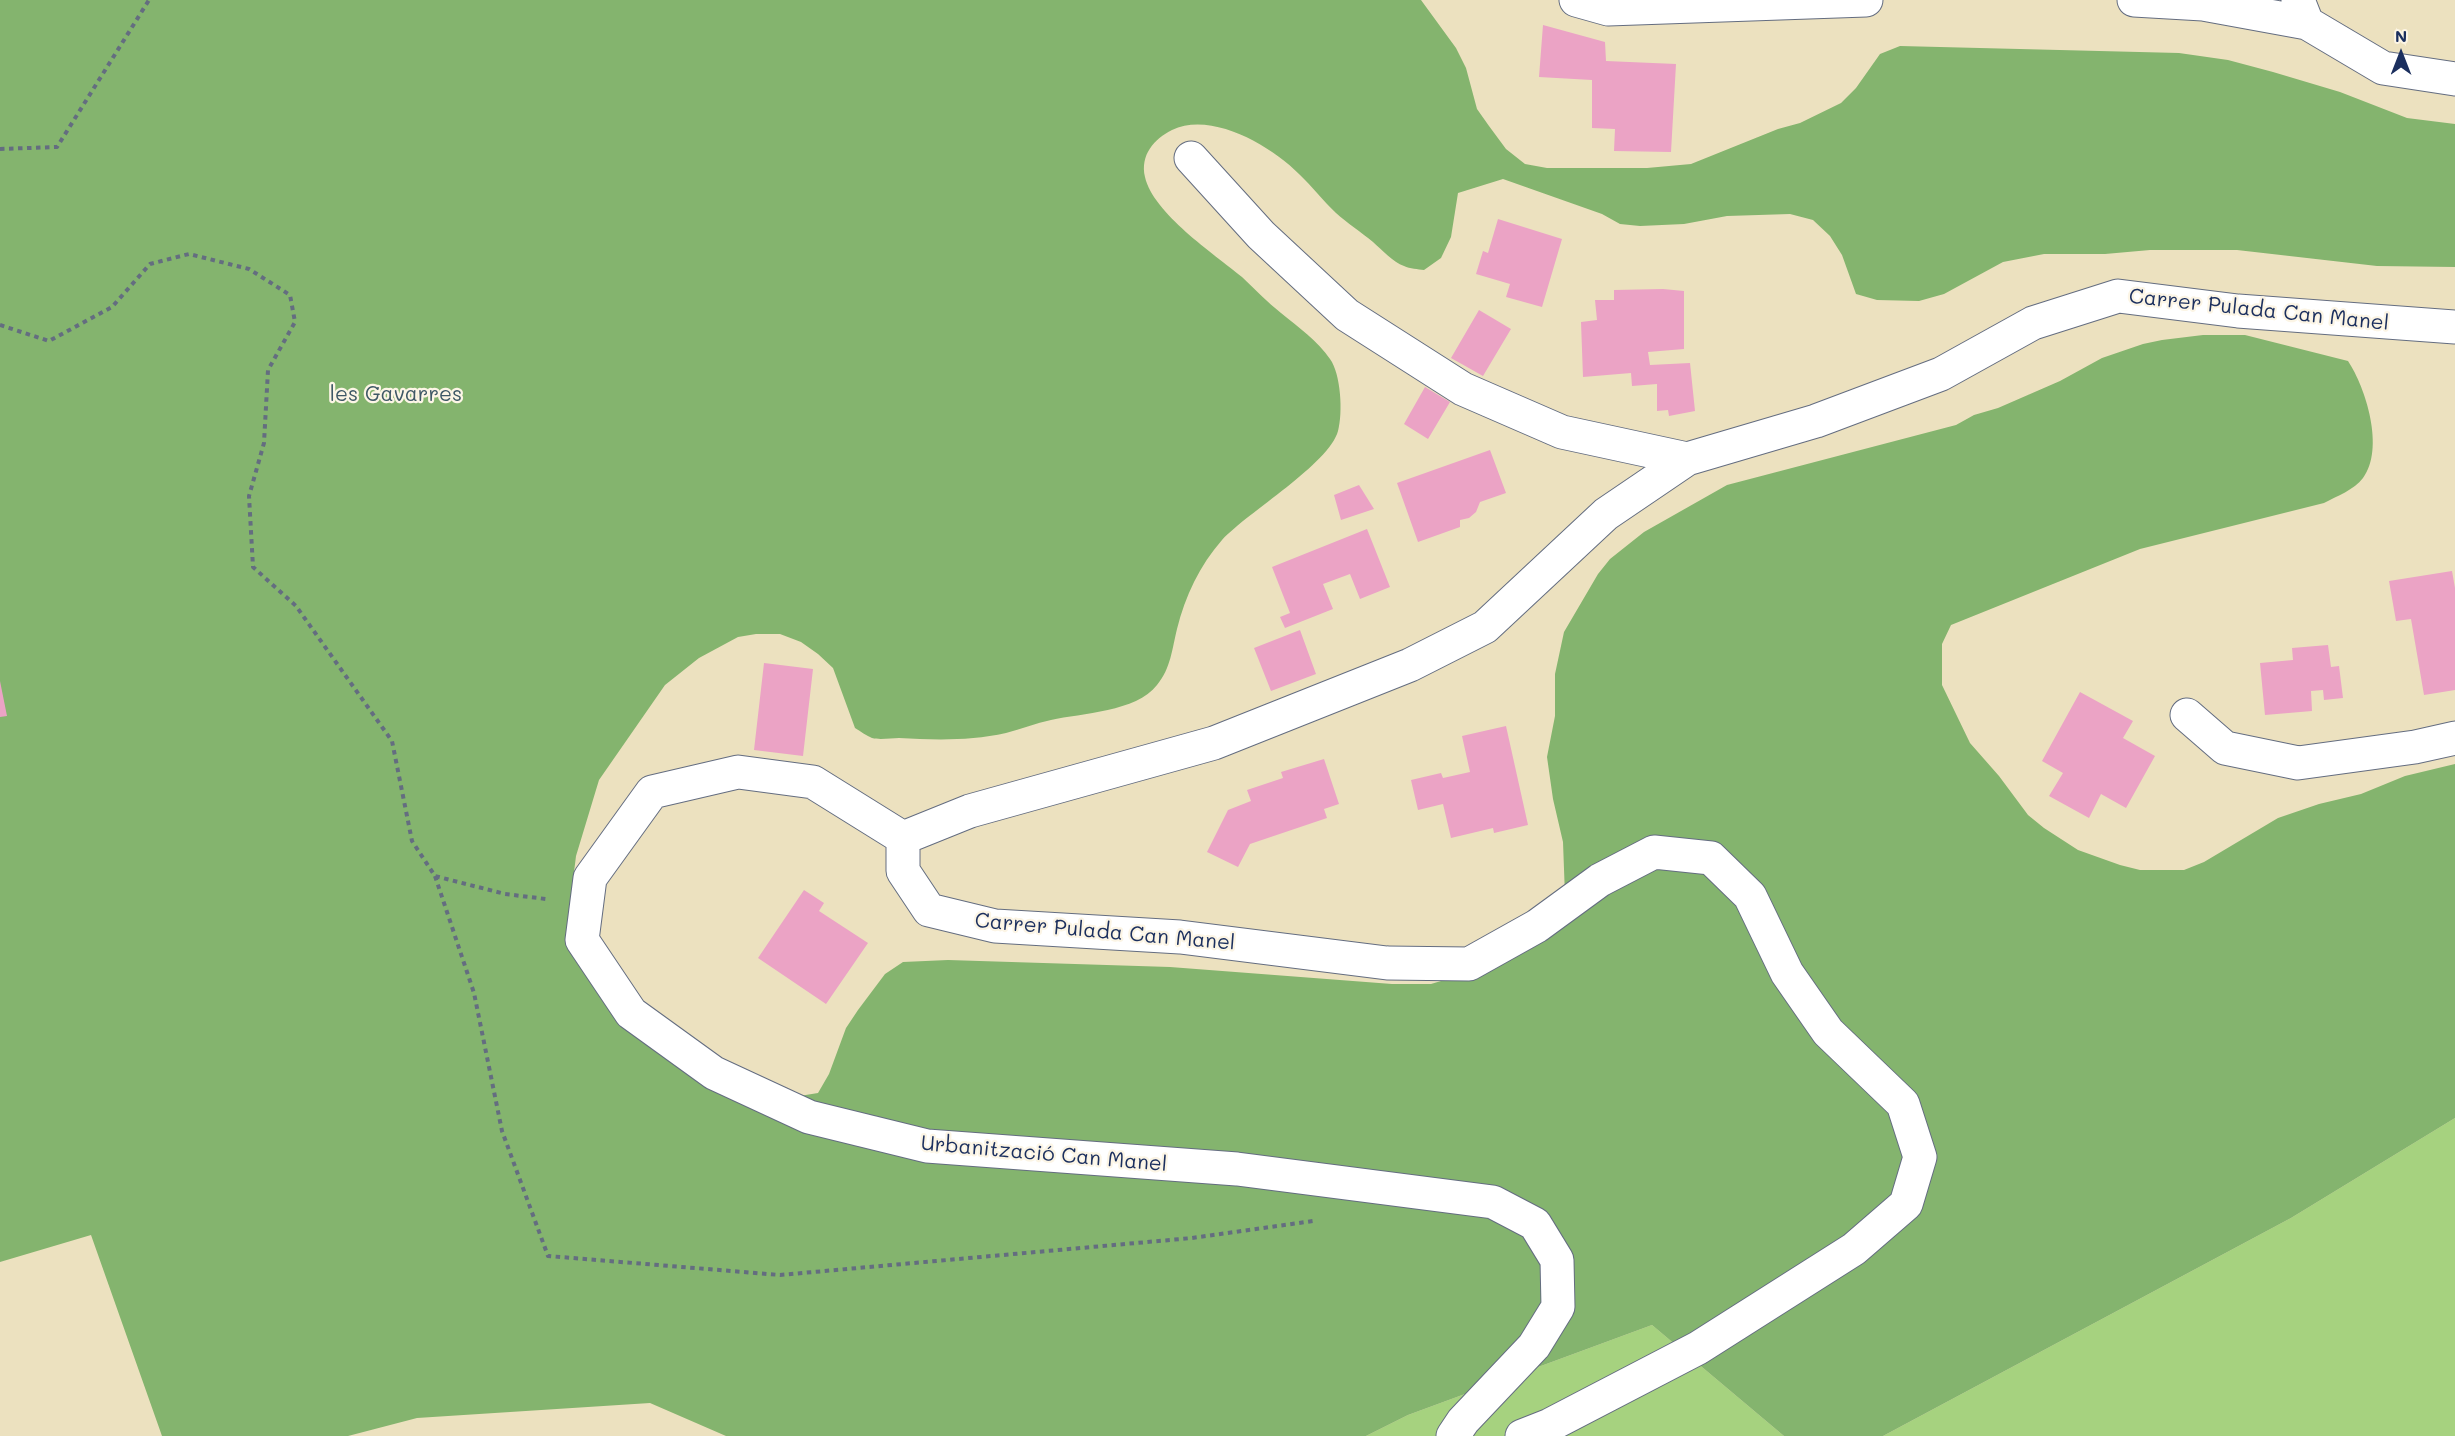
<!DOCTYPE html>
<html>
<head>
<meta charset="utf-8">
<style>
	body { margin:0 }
	#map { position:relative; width:2455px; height:1436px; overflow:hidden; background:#ece1bf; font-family:Mali,sans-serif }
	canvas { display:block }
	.north { position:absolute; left:2371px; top:24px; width:60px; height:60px; -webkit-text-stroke:4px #fcf5e5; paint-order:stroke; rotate:0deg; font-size:16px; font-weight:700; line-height:24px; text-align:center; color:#1b2f5e }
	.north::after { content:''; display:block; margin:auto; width:21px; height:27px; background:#1b2f5e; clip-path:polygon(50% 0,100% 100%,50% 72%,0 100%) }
</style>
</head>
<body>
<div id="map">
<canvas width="2455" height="1436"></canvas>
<div class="north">N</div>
</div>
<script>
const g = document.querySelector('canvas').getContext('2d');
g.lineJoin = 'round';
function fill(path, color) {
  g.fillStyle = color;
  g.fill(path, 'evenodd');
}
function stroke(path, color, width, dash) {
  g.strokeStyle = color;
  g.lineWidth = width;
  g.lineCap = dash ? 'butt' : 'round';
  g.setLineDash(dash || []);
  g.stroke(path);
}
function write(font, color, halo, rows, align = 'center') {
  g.font = font + ' Mali,sans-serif';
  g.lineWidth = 4.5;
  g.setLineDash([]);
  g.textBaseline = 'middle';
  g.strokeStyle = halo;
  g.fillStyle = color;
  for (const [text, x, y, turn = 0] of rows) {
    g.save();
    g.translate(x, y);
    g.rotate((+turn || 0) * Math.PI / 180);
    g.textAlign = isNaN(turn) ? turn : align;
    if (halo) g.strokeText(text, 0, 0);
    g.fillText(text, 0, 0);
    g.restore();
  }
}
fill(new Path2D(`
	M2455,1118V1436H1883L2291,1218Z
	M1652,1325L1784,1436H1366L1408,1415Z`), '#a6d27f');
fill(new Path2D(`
	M0,0H1421L1456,48L1466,68L1477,109L1489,126L1506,149L1525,164L1547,168H1647L1691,164L1778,129L1800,123L1841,103L1856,88L1880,54L1900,46L2179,53L2228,60L2273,72L2340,92L2407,118L2455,124V267L2377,266L2237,250H2150L2105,254H2044L2003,262L1944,294L1919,301L1877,300L1856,294L1842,255L1830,236L1813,220L1790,214L1727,216L1684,224L1640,226L1620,224L1602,214L1503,179L1458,193L1451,237L1441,258L1424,270C1418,269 1410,269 1404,266C1393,262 1382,250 1373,242C1361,232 1347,223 1336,213C1323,201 1312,186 1299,174C1271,146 1212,111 1172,130C1154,139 1140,155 1145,177C1153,213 1214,254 1242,277C1255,289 1267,302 1281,313C1298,327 1318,341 1330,359C1341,374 1343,413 1338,431C1329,464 1248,512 1222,540C1200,565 1185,596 1177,629C1172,649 1171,668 1157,685C1136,712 1082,713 1051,720C1036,723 1021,729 1006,733C970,741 935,740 899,738C891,738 880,740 872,738C867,736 860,731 855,728L833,668L818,654L801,642L780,634H756L738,637L699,658L665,685L599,780L576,856L566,937L744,1105L818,1093L829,1074L846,1028L858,1010L885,974L903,962L948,960L1170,967L1392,984H1431L1451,978L1566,923L1563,842L1553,799L1547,757L1555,716V674L1564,632L1598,574L1610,559L1644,532L1727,485L1956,425L1974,415L1998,408L2060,381L2102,358L2143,344L2162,340L2203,335H2245L2348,361C2366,388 2385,449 2363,478C2354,490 2337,496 2324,503L2140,549L1951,625L1942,644V685L1970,743L1999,776L2028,815L2044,828L2078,850L2120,865L2140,870H2184L2204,862L2278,818L2319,804L2361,794L2405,776L2455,764V1118L2291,1218L1883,1436H1784L1652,1325L1408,1415L1366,1436H726L650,1403L417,1418L348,1436H162L91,1235L0,1262Z`), '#84b46e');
fill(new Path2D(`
	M1543,25L1605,42L1606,61L1676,64L1671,152L1614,151L1615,129L1592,128V80L1539,77Z
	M1498,219L1562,239L1542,307L1506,297L1510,284L1476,274L1483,251L1488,253Z
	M1663,289L1684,291V349L1648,352L1650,365L1690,363L1695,411L1669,416L1668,410L1657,411V384L1632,386L1631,373L1583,377L1581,322L1597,320L1595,300H1614V290Z
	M1479,310L1511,329L1483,376L1451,358Z
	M1425,387L1450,402L1428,439L1404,424Z
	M1490,450L1506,493L1480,502L1476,512L1469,518L1460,520V527L1418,542L1397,483Z
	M1359,485L1374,509L1341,520L1334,495Z
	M1367,529L1390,587L1360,599L1350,574L1323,584L1333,609L1285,628L1280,617L1290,613L1272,567Z
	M2452,571L2455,588V690L2424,695L2411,619L2396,621L2389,581Z
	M1300,630L1316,674L1271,691L1254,648Z
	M2328,645L2331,667L2339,666L2343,698L2324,700L2323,690L2311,691L2312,711L2265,715L2260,663L2293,660L2292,648Z
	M764,663L813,669L803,756L754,750Z
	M0,681L7,716L0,717Z
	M2080,692L2133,721L2123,738L2155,756L2126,808L2101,794L2089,818L2049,796L2063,773L2042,761Z
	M1506,726L1528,825L1494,833L1493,828L1451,838L1443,804L1418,810L1411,780L1441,773L1443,778L1470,772L1462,736Z
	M1324,759L1339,804L1324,809L1327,818L1250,844L1238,867L1207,852L1228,810L1251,801L1247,790L1283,778L1281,772Z
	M804,890L824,903L819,911L868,943L826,1004L758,958Z`), '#eba3c5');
const minor = new Path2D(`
	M1576,0L1608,9L1866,0
	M2134,0L2203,4L2307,23
	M2298,0L2307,23L2383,68L2455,79
	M1191,158L1261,235L1347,315L1463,389L1562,432L1687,459
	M2187,715L2225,748L2298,763L2415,747L2455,738
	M903,838L813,782L738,772L652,792L590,878L582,940L631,1013L714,1073L809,1117L927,1146L1237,1169L1493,1202L1535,1224L1557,1260L1558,1307L1534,1346L1463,1421L1453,1436
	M1522,1436L1550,1425L1698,1348L1854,1249L1906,1204L1920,1157L1903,1104L1828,1032L1787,973L1750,896L1711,858L1654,852L1600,880L1537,926L1469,964L1387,963L1180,937L995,926L929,910L903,871V838L970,811L1214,743L1410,665L1485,627L1606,514L1687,459L1816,421L1941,374L2033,323L2118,296L2238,311L2455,327`);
stroke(minor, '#646d80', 35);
stroke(new Path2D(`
	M0,149L57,147L149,0
	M0,325L49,341L112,307L150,264L189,254L249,269L290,295L295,322L268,370L264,443L249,496L253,567L296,606L392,741L412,841L435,876L505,894L546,899
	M435,876L474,993L502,1131L548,1256L780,1275L1192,1238L1313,1221`), '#646d80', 4, [4.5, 4.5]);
stroke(minor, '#fff', 33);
write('21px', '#1b2f5e', '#fcf5e5', [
	["Carrer Pulada Can Manel",2259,310,6],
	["Carrer Pulada Can Manel",1105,932,5],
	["Urbanització Can Manel",1044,1154,5]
]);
write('21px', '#3e5866', '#fcf5e5', [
	["les Gavarres",396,395]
]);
</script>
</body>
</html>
